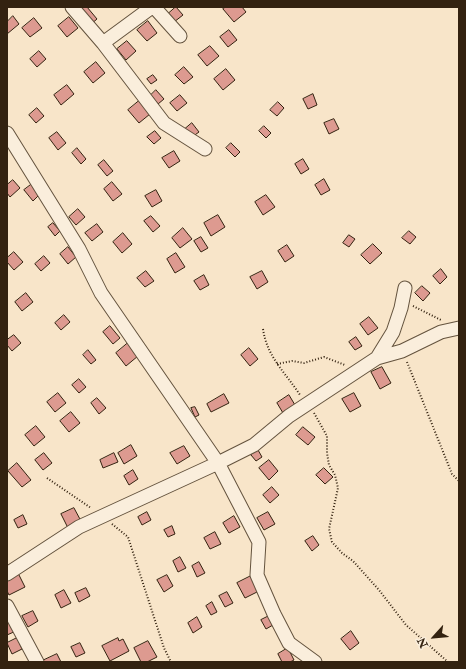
<!DOCTYPE html>
<html>
<head>
<meta charset="utf-8">
<style>
	body { margin:0 }
	#map { position:relative; width:466px; height:669px; overflow:hidden; background:#f8e5c9; font-family:"IM FELL Double Pica",serif }
	canvas { display:block }
	.frame { position:absolute; inset:0; border:8px solid #332210; pointer-events:none }
	.north { position:absolute; left:414px; top:617px; width:40px; height:40px; -webkit-text-stroke:3px #faeedc; paint-order:stroke; rotate:243deg; font-size:11px; font-weight:700; line-height:16px; text-align:center; color:#332210 }
	.north::after { content:''; display:block; margin:auto; width:14px; height:18px; background:#332210; clip-path:polygon(50% 0,100% 100%,50% 72%,0 100%) }
</style>
</head>
<body>
<div id="map">
<canvas width="466" height="669"></canvas>
<div class="frame"></div>
<div class="north">N</div>
</div>
<script>
const g = document.querySelector('canvas').getContext('2d');
g.lineJoin = 'round';
function fill(path, color) {
  g.fillStyle = color;
  g.fill(path, 'evenodd');
}
function stroke(path, color, width, dash) {
  g.strokeStyle = color;
  g.lineWidth = width;
  g.lineCap = dash ? 'butt' : 'round';
  g.setLineDash(dash || []);
  g.stroke(path);
}
const building = new Path2D(`
	M80,7H87L97,19L90,25Z
	M176,7L183,15L174,22L168,14Z
	M226,7H242L246,12L234,22L223,9Z
	M13,16L19,24L7,34V22Z
	M69,17L78,28L67,37L58,26Z
	M34,18L42,28L30,37L22,28Z
	M148,21L157,33L147,41L137,30Z
	M229,30L237,40L228,47L220,37Z
	M127,41L136,51L126,60L117,49Z
	M210,46L219,56L207,66L198,55Z
	M39,51L46,59L37,67L30,59Z
	M96,62L105,73L93,83L84,72Z
	M184,67L193,77L184,84L175,75Z
	M226,69L235,80L223,90L214,79Z
	M153,75L157,80L151,84L147,79Z
	M67,85L74,94L61,105L54,95Z
	M156,90L164,99L158,104L151,95Z
	M313,94L317,105L308,109L303,99Z
	M180,95L187,103L177,111L170,103Z
	M139,101L150,114L139,123L128,110Z
	M278,102L284,108L277,116L270,110Z
	M37,108L44,116L36,123L29,115Z
	M334,119L339,129L329,134L324,123Z
	M192,123L199,132L192,137L185,129Z
	M264,126L271,133L266,138L259,131Z
	M155,131L161,138L154,144L147,137Z
	M57,132L66,143L58,150L49,138Z
	M231,143L240,152L235,157L226,148Z
	M77,148L86,159L81,164L72,153Z
	M174,151L180,161L169,168L162,158Z
	M303,159L309,169L301,174L295,164Z
	M104,160L113,171L107,176L98,165Z
	M324,179L330,190L321,195L315,185Z
	M13,180L20,188L10,197L7,193V185Z
	M112,182L122,194L113,201L104,189Z
	M32,184L40,194L33,201L24,190Z
	M156,190L162,201L152,207L145,196Z
	M266,195L275,207L263,215L255,202Z
	M78,209L85,217L76,225L69,217Z
	M218,215L225,227L211,236L204,223Z
	M151,216L160,226L153,232L144,221Z
	M53,223L60,231L55,236L48,227Z
	M97,224L103,232L92,241L85,233Z
	M183,228L192,239L180,248L172,238Z
	M409,231L416,237L410,244L402,238Z
	M123,233L132,244L122,253L113,242Z
	M349,235L355,239L349,247L343,243Z
	M201,237L208,248L201,252L194,241Z
	M373,244L382,253L370,264L361,255Z
	M287,245L294,256L285,262L278,251Z
	M68,247L76,257L68,264L60,254Z
	M14,252L23,262L14,270L7,262V258Z
	M176,253L185,267L175,273L167,259Z
	M44,256L50,263L41,271L35,264Z
	M441,269L447,277L440,284L433,276Z
	M146,271L154,281L145,287L137,278Z
	M262,271L268,282L257,289L250,277Z
	M204,275L209,285L200,290L194,281Z
	M422,286L430,293L423,301L415,293Z
	M26,293L33,302L22,311L15,302Z
	M64,315L70,322L61,330L55,323Z
	M369,317L378,328L368,335L360,324Z
	M110,326L120,338L113,344L103,332Z
	M14,335L21,343L12,351L7,345V340Z
	M356,337L362,346L355,350L349,342Z
	M128,343L138,356L126,366L116,353Z
	M249,348L258,359L250,366L241,355Z
	M88,350L96,360L91,364L83,355Z
	M382,367L391,383L380,389L371,372Z
	M79,379L86,387L79,393L72,385Z
	M58,393L66,403L55,412L47,402Z
	M354,393L361,406L350,412L342,399Z
	M224,394L229,403L211,412L207,404Z
	M289,395L295,405L283,413L277,403Z
	M97,398L106,408L99,414L91,403Z
	M195,407L199,415L195,417L191,408Z
	M71,412L80,423L69,432L60,421Z
	M36,426L45,437L34,446L25,435Z
	M303,427L315,437L308,445L296,435Z
	M131,445L137,456L124,464L118,453Z
	M184,446L190,456L177,464L170,453Z
	M258,450L262,457L256,461L251,455Z
	M44,453L52,463L43,470L35,460Z
	M114,453L118,462L103,468L100,460Z
	M269,460L278,471L269,480L259,468Z
	M17,463L31,480L22,487L8,471Z
	M324,468L333,477L325,484L316,475Z
	M133,470L138,479L129,485L124,476Z
	M272,487L279,495L270,503L263,495Z
	M74,508L81,521L68,528L61,514Z
	M147,512L151,520L142,525L138,517Z
	M268,512L275,524L264,530L257,518Z
	M23,515L27,524L18,528L14,520Z
	M234,516L240,527L229,533L223,523Z
	M172,526L175,534L168,537L164,530Z
	M215,532L221,544L210,549L204,538Z
	M313,536L319,545L312,551L305,541Z
	M180,557L186,568L178,572L173,561Z
	M199,562L205,573L197,577L192,566Z
	M18,573L25,587L9,595L7,591V579Z
	M167,575L173,586L164,592L157,580Z
	M251,576L259,591L245,598L237,583Z
	M86,588L90,596L79,602L75,593Z
	M64,590L71,603L61,608L55,595Z
	M227,592L233,603L225,607L219,596Z
	M212,602L217,612L211,615L206,606Z
	M33,611L38,621L28,627L22,616Z
	M269,616L273,625L266,629L261,620Z
	M197,617L202,627L193,633L188,623Z
	M7,618L16,631L7,635Z
	M351,631L359,643L350,650L341,639Z
	M17,638L22,649L12,654L7,643Z
	M118,638L119,641L123,639L129,651L110,661L102,646Z
	M148,641L157,657L147,662H141L134,648Z
	M80,643L85,653L76,657L71,647Z
	M288,648L294,660L290,662H282L278,654Z
	M57,654L61,662H42V661Z`);
fill(building, '#dd9a90');
stroke(building, '#332210', 1);
const street = new Path2D(`
	M72,7L103,43L164,123L205,149
	M154,7L180,36
	M103,43L152,7
	M7,133L79,249L101,293L218,463L259,542L257,575L274,614L289,643L315,662
	M377,358L393,332L401,308L405,288
	M7,574L79,527L218,463L254,445L289,416L377,358L402,351L441,332L459,328
	M7,606L37,662`);
stroke(street, '#64533e', 15);
stroke(new Path2D(`
	M413,306L441,320
	M263,329C267,357 285,372 300,395
	M407,362L452,474L459,481
	M277,364L292,361L304,363L324,357L345,365
	M314,413L327,436V453L329,465L335,475L338,488L329,529L332,542L342,553L353,561L379,590L406,625L448,662
	M47,478L91,508
	M112,524L128,537L164,648L171,662`), '#332210', 2, [1, 2]);
stroke(street, '#faeedc', 13);
</script>
</body>
</html>
